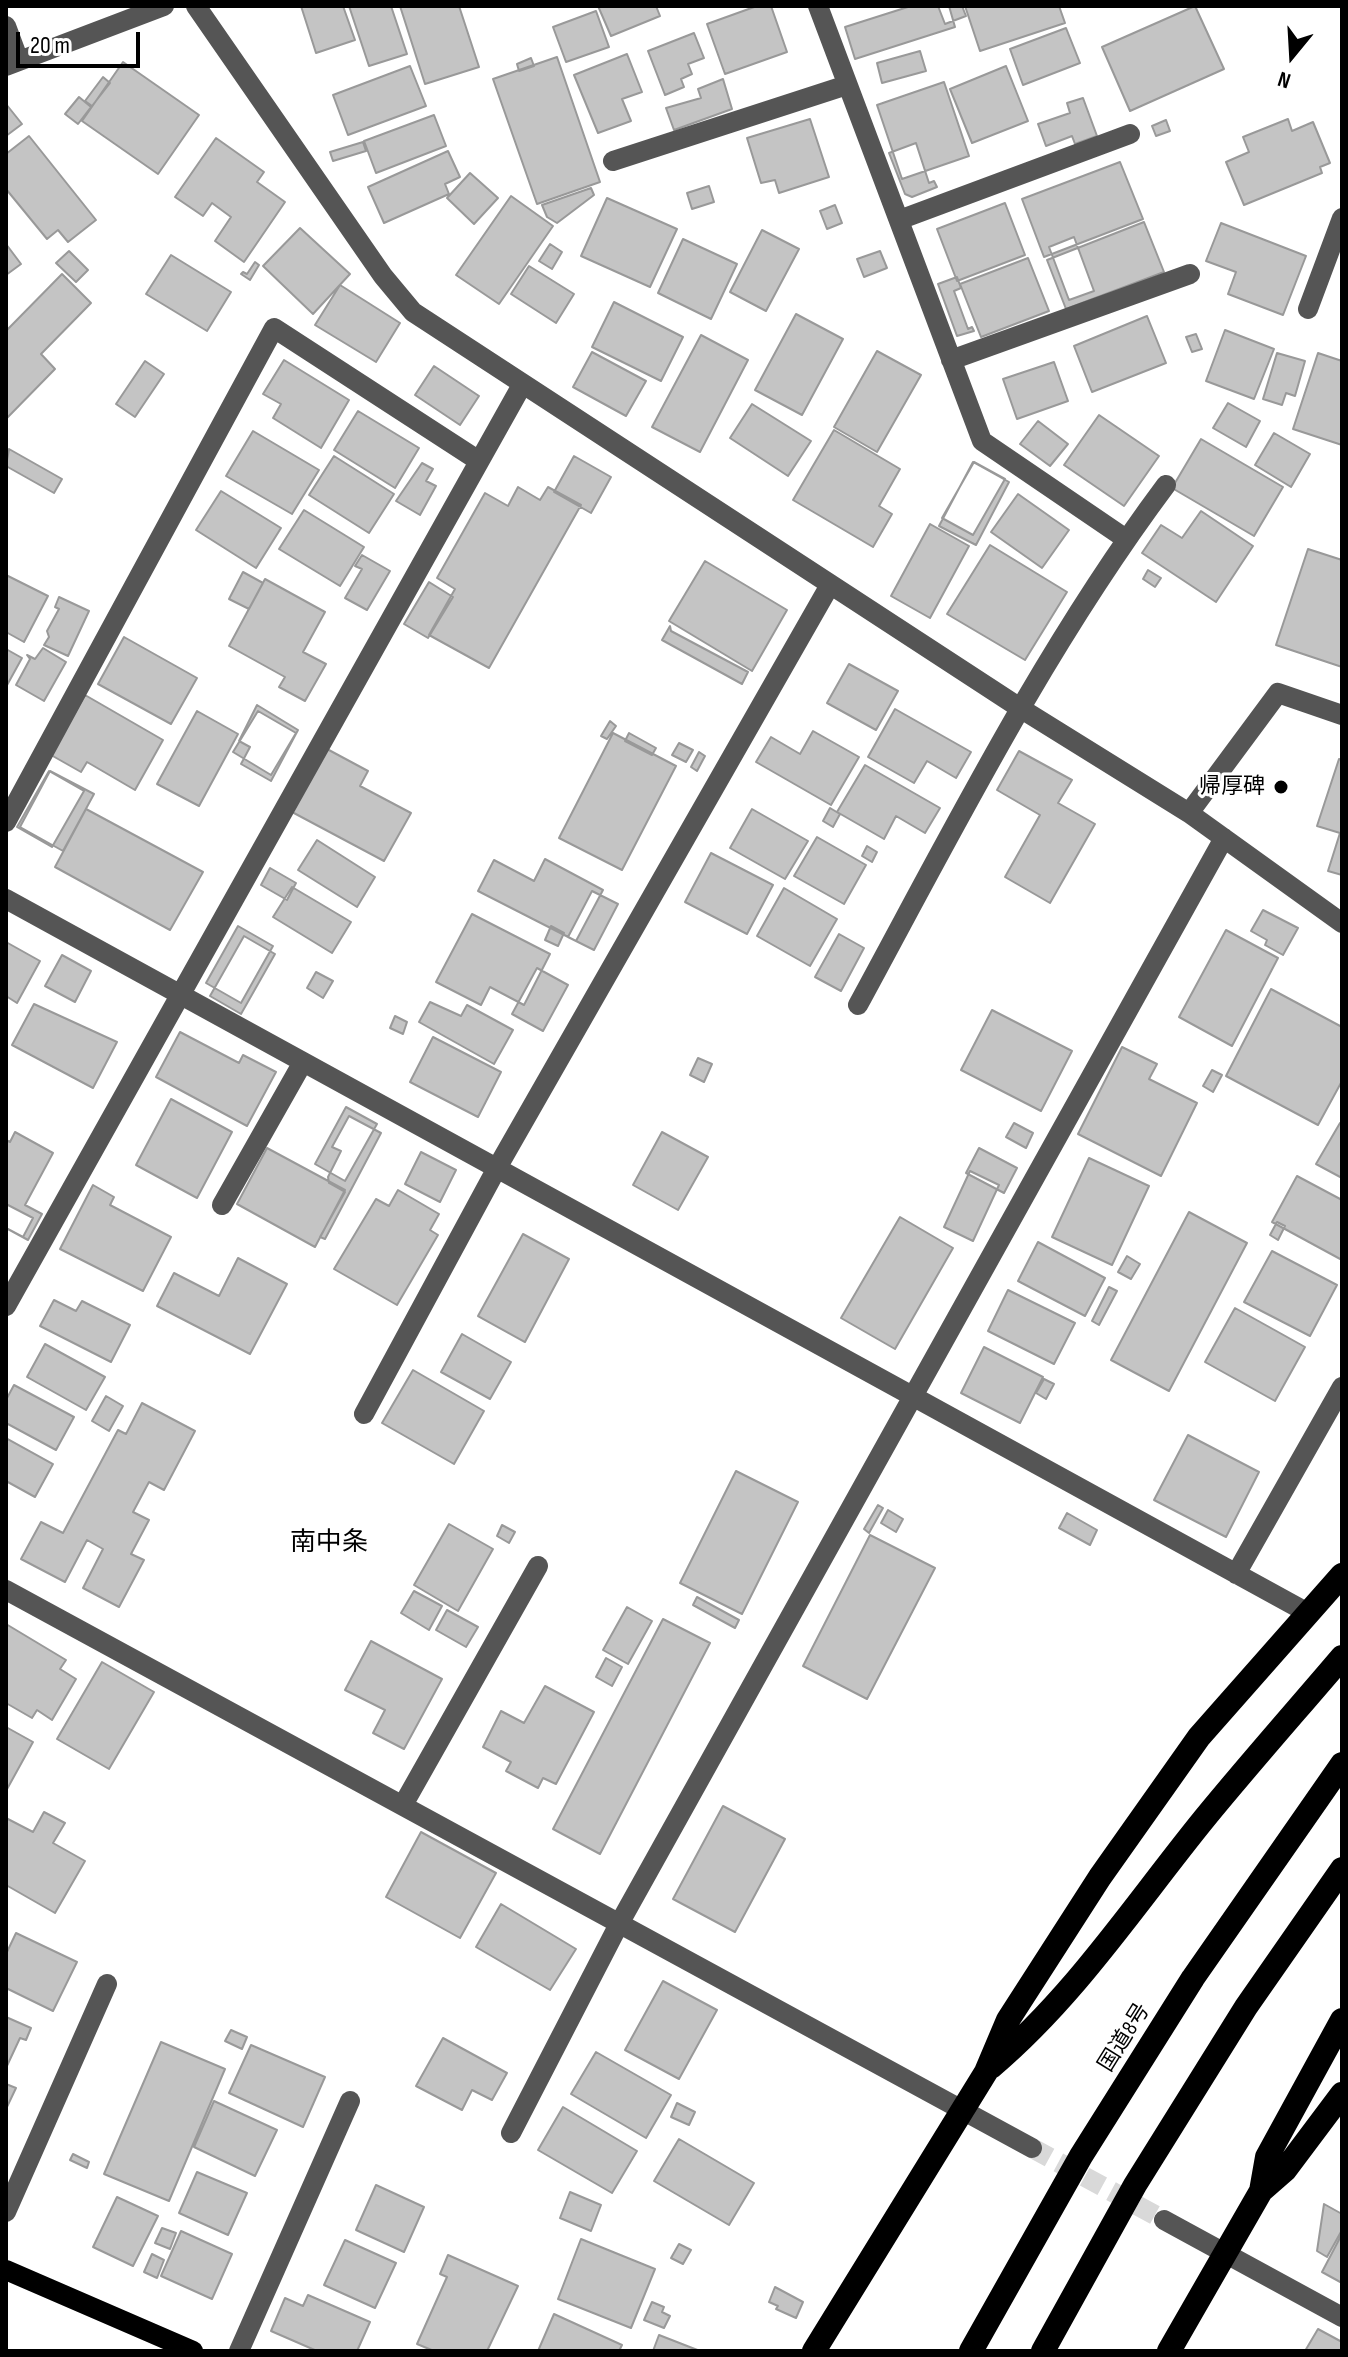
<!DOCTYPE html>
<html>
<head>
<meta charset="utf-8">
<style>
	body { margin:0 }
	#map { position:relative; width:1348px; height:2357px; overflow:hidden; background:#fff; font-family:"Sofia Sans Condensed",sans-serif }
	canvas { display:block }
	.frame { position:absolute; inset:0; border:8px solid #000; pointer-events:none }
	.north { position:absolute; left:1252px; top:16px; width:80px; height:80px; -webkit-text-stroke:6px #fff; paint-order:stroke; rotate:198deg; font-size:22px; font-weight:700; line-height:32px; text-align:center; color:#000 }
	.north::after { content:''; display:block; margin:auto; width:28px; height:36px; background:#000; clip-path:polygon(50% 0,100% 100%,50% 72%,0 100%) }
	.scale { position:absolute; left:16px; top:32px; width:124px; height:36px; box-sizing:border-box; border:4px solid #000; border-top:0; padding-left:10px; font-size:24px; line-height:28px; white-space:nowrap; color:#000; -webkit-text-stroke:6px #fff; paint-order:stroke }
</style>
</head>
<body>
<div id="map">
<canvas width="1348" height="2357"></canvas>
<div class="frame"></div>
<div class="north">N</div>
<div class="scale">20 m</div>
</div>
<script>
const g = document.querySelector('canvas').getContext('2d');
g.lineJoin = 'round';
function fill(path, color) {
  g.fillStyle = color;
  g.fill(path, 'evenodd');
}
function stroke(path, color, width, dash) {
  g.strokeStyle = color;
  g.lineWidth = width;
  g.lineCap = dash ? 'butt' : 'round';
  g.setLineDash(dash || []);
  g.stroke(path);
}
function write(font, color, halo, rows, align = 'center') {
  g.font = font + ' "Sofia Sans Condensed","Noto Sans JP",sans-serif';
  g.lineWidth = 6;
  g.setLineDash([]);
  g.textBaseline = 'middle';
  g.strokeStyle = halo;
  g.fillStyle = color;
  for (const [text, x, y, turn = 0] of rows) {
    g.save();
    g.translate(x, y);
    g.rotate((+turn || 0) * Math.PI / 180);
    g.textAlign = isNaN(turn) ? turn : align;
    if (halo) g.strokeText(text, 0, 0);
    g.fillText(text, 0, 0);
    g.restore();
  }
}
const building = new Path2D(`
	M301,6H343L355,40L316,53Z
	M349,6H391L407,54L369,66Z
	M400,6H459L479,67L425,84Z
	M598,6H656L660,16L611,36Z
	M757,6H771L787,52L725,74L707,24Z
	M911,6H949L955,27L855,59L845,27Z
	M938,6H962L966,16L945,24Z
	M965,6H1059L1065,23L980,51Z
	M1195,6L1224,69L1130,111L1102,47Z
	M596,11L609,47L566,62L553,27Z
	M1066,28L1080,63L1023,85L1010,49Z
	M694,33L704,58L688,64L692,74L681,79L684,87L665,95L648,51Z
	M920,51L926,71L882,83L877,63Z
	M627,54L642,92L622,99L631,121L598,133L574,75Z
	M557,57L600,182L537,204L493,79Z
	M531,58L534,66L519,71L517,64Z
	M123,62L199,115L158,174L82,121Z
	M410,66L426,106L348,135L333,95Z
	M1006,66L1028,121L972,143L950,89Z
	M103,77L110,83L92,106L85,101Z
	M723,79L732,109L674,130L666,108L701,98L698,89Z
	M944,82L969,156L902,179L877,105Z
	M79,97L91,107L78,124L65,114Z
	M1083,98L1097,136L1075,144L1072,136L1046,146L1038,124L1070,113L1067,103Z
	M6,104L22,124L6,136Z
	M434,115L446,146L376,173L364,141Z
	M810,119L829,177L779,193L775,180L761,183L747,138Z
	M1288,119L1292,131L1313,122L1330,163L1320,167L1322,173L1244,205L1226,162L1249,152L1243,137Z
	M1166,120L1170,131L1156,136L1152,126Z
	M29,136L96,220L68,242L58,230L47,239L6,189V154Z
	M216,138L264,172L257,182L285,202L244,262L215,241L231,217L212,203L203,216L175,197Z
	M363,142L366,151L333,161L330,152Z
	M916,143L929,183L934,181L937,187L912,197L905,194L889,153Z
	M448,151L460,177L445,184L449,194L384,223L368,187Z
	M1120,162L1143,219L1044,257L1022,199Z
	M470,173L498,198L474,224L447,198Z
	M709,186L714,202L692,209L687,193Z
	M591,188L594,195L557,223L547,217L542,205Z
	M511,196L553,226L499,304L456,275Z
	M607,198L677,229L650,287L581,256Z
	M1005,203L1025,255L957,281L937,229Z
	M835,205L842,223L827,229L820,211Z
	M1144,222L1164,272L1066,309L1047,260Z
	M1221,223L1306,256L1283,315L1228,294L1236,272L1206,261Z
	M300,228L350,274L313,314L263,266Z
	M762,230L799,249L766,311L730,292Z
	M1074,237L1094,291L1069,300L1049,247Z
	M683,239L737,264L711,319L658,293Z
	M6,244L21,264L6,275Z
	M550,244L562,252L552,269L539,261Z
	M69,251L88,270L76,282L56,263Z
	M880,251L887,268L864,277L857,259Z
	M171,255L231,292L207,331L146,294Z
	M1028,258L1049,311L981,337L960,284Z
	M255,262L259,265L250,280L241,274L243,272L247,274Z
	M529,266L574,294L556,323L511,294Z
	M62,274L91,303L41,354L55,369L6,419V331Z
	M957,277L961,288L954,291L968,329L972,327L974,331L957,336L938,284Z
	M340,285L400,323L376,362L315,325Z
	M614,302L683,337L661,381L592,347Z
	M796,314L843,339L802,415L755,390Z
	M1147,316L1166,363L1092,392L1074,346Z
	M1225,330L1274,349L1254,399L1206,381Z
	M1196,334L1202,349L1192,352L1186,337Z
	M701,335L748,360L700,452L652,427Z
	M877,351L921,375L877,452L834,427Z
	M592,352L646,381L626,416L573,387Z
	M1277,353L1305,361L1295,396L1286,393L1282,405L1263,399Z
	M1318,353L1342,361V445L1293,429Z
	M284,360L349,400L321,448L273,418L281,404L263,394Z
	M145,361L164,374L135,417L116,404Z
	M1054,362L1068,401L1017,419L1003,379Z
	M434,366L479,396L460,425L415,395Z
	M1228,403L1260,421L1246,447L1213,428Z
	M752,404L811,441L788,476L730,438Z
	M358,411L419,448L395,488L334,450Z
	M1099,415L1159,456L1124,506L1064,465Z
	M1038,421L1068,444L1050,466L1020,444Z
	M834,430L900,469L879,506L892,514L873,547L793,500Z
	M253,431L319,470L292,514L226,476Z
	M1274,433L1310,454L1291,487L1255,465Z
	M1201,439L1283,487L1254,536L1172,488Z
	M9,449L62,479L54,493L6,466Z
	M334,456L394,494L369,533L309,495Z
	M574,456L611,477L591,513L554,492Z
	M973,462L1009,482L976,545L939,526Z
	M974,462L1005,479L973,535L942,518Z
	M422,463L433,469L426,481L436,486L420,515L396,501Z
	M518,487L540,500L548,487L581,505L489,668L429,635L455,589L437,578L485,493L508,506Z
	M221,491L281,528L256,568L196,530Z
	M1018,494L1069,530L1042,568L991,532Z
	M304,510L364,547L340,586L279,549Z
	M1201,511L1253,546L1216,602L1142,553L1161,525L1182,538Z
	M930,524L969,546L930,618L891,596Z
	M990,545L1067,592L1025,660L947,614Z
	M1308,549L1342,560V667L1276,645Z
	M362,555L390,571L367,610L345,598L362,569L355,566Z
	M705,561L787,610L752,671L669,621Z
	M1148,570L1161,578L1155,587L1143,579Z
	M243,572L263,583L249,609L229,599Z
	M6,575L48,596L24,642L6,632Z
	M265,579L325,612L303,652L326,664L305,701L279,687L285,677L229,646Z
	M429,582L453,597L428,638L404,624Z
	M59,597L89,611L68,656L44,645L49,637L47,631L59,609L55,607Z
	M670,626L671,631L748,672L742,684L662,640Z
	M124,637L197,678L171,724L98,684Z
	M43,648L66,662L44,701L16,685L30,659L27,655L35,659Z
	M6,649L22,658L6,687Z
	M849,664L898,691L876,730L827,703Z
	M85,695L163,740L135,790L87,762L81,772L51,755Z
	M257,705L298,730L271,781L241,764L250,747L239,741Z
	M895,709L971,752L956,778L927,761L914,783L868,757Z
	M197,711L238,734L199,806L157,784Z
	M258,711L296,733L271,775L233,752Z
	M610,721L616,726L607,739L601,736Z
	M813,731L859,757L831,805L756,762L771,737L800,754Z
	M613,733L676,766L622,870L559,838Z
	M629,733L656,748L652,755L625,741Z
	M679,743L693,750L686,762L672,755Z
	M327,749L368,771L360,786L411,813L384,861L292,812Z
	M1019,751L1072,780L1058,803L1095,824L1050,903L1005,877L1040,815L997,790Z
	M699,752L705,756L697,771L691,767Z
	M1339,759L1342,760V875L1328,871L1340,833L1317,826Z
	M865,765L940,808L925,833L896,816L884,839L837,812Z
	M49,771L84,791L52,847L17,827Z
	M50,771L94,794L63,851L20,827Z
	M830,808L840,814L833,827L823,821Z
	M86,809L203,872L170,930L55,867Z
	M752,809L808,841L785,879L730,848Z
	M817,837L866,865L844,904L794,876Z
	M317,840L375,877L357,907L298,870Z
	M867,846L877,852L872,862L862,856Z
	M711,853L773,885L747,934L685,902Z
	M545,859L603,890L576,941L478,891L494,860L534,881Z
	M270,868L296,883L287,900L261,885Z
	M292,887L351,922L332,953L273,917Z
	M784,888L837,919L810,966L757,936Z
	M592,891L618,904L594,950L568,937Z
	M1263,910L1298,928L1283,955L1265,945L1267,940L1251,931Z
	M472,914L550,954L524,1005L490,987L481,1005L436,982Z
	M238,926L273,946L241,1003L206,983Z
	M551,926L564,933L558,946L545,940Z
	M1226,930L1278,958L1232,1046L1179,1017Z
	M839,934L864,948L841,991L815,977Z
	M244,936L275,954L241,1014L210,996Z
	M6,942L40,961L17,1003L6,996Z
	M62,955L91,971L75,1002L45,986Z
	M537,968L568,985L543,1031L512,1014Z
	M316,972L333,981L323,998L307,988Z
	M1271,989L1342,1027V1081L1318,1125L1226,1076Z
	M430,1002L461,1016L467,1005L513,1030L494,1064L419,1022Z
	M34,1004L117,1042L93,1088L12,1045Z
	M992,1010L1072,1051L1041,1111L961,1070Z
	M395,1016L407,1022L403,1034L390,1028Z
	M180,1032L239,1063L243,1055L276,1072L247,1126L156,1077Z
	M433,1037L501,1072L478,1117L410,1082Z
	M1122,1047L1157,1064L1149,1079L1197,1103L1161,1176L1078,1134Z
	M698,1058L712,1064L704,1082L690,1075Z
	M1212,1070L1222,1075L1213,1092L1203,1086Z
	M171,1099L232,1132L197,1198L136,1165Z
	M346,1107L377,1124L345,1181L315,1164Z
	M349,1116L381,1133L325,1239L320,1237L345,1192L329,1183L328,1177L341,1151L332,1147Z
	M1014,1123L1033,1133L1026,1148L1006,1137Z
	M1340,1123L1342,1124V1178L1316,1164Z
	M15,1132L53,1153L25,1205L42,1214L28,1240L6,1228V1140L10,1142Z
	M662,1132L708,1157L678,1210L633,1185Z
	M267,1148L345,1190L315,1247L237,1204Z
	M979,1148L1017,1168L1004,1193L966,1173Z
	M421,1152L456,1170L440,1202L405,1184Z
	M1089,1158L1149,1186L1112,1265L1052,1237Z
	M970,1171L999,1185L973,1241L944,1227Z
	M1297,1176L1342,1200V1260L1272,1222Z
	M93,1185L114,1197L110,1205L171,1237L143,1291L60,1249Z
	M398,1190L439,1214L430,1230L438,1235L397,1305L334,1269L376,1199L389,1206Z
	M6,1204L33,1218L23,1237L6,1228Z
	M1189,1212L1247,1243L1169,1391L1111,1360Z
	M900,1217L953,1248L895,1349L841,1318Z
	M1277,1222L1285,1226L1278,1240L1270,1235Z
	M523,1234L569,1259L525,1342L478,1316Z
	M1038,1242L1105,1278L1085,1316L1018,1281Z
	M1272,1251L1337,1285L1310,1336L1244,1302Z
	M1127,1256L1140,1264L1131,1279L1118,1272Z
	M238,1258L287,1284L250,1354L157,1306L174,1273L219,1296Z
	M1109,1287L1117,1291L1099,1325L1092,1321Z
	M1008,1290L1075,1323L1054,1364L988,1331Z
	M54,1300L76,1311L82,1301L130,1325L111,1362L40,1326Z
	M1235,1308L1305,1347L1275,1401L1205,1362Z
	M462,1334L511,1362L490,1399L441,1372Z
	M45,1344L105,1377L86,1410L27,1377Z
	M984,1347L1043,1377L1020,1423L961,1393Z
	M413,1370L484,1411L454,1464L382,1423Z
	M1044,1379L1054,1384L1046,1399L1036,1393Z
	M14,1385L74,1417L56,1450L6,1423V1400Z
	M106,1396L123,1406L109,1431L92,1421Z
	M142,1403L195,1431L164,1490L149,1482L133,1512L149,1520L131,1554L144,1560L119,1607L83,1588L103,1549L87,1540L65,1582L21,1559L41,1522L63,1533L118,1430L126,1434Z
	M1188,1435L1259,1472L1226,1537L1154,1500Z
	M6,1438L53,1464L35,1497L6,1481Z
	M736,1471L798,1502L742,1614L680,1583Z
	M878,1505L883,1508L869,1533L864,1529Z
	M888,1510L903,1519L896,1532L881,1523Z
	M1067,1513L1097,1530L1090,1545L1059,1528Z
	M449,1524L493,1549L458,1611L414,1585Z
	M502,1525L515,1532L509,1543L497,1536Z
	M870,1535L935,1568L867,1699L803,1666Z
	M414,1591L442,1606L429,1630L401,1613Z
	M697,1597L739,1620L735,1628L693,1605Z
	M627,1607L652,1621L628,1664L603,1650Z
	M447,1610L478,1627L466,1647L436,1630Z
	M663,1619L710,1643L600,1854L553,1829Z
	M6,1624L66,1660L60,1669L76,1679L52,1720L37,1710L32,1718L6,1703Z
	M371,1641L442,1679L404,1749L373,1733L385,1710L345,1690Z
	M606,1658L622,1667L612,1686L596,1677Z
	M102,1662L154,1692L109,1769L57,1739Z
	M545,1686L594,1712L556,1784L543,1778L538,1788L506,1771L511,1762L483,1747L501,1711L524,1723Z
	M6,1727L33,1742L6,1791Z
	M723,1806L785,1839L735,1932L673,1899Z
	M44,1812L65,1823L53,1843L85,1861L55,1913L6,1885V1818L33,1832Z
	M421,1832L496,1873L460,1938L386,1897Z
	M501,1904L576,1949L550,1990L476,1947Z
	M16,1933L77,1962L53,2011L6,1988V1954Z
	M663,1981L717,2010L679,2079L625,2050Z
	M6,2017L31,2028L26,2040L20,2038L6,2068Z
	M231,2030L247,2037L242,2049L225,2041Z
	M443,2038L507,2073L492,2100L472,2090L462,2110L416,2086Z
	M161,2042L225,2069L169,2201L104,2174Z
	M251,2045L325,2077L303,2127L229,2093Z
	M596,2052L671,2095L646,2138L571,2094Z
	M6,2084L16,2088L6,2109Z
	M214,2101L277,2130L255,2176L194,2147Z
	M677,2103L695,2112L689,2125L671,2117Z
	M563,2107L637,2151L612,2193L538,2150Z
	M679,2139L754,2183L729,2225L654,2181Z
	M73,2154L89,2162L87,2168L70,2160Z
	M197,2172L247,2193L228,2235L179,2213Z
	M376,2185L424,2207L404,2252L356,2230Z
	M570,2192L601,2205L591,2231L560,2218Z
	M117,2197L158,2216L133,2266L93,2247Z
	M1324,2204L1342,2214V2230L1327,2257L1317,2251Z
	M162,2228L176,2233L170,2249L155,2243Z
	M181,2231L232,2254L212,2299L161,2276Z
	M1342,2234V2283L1322,2272Z
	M581,2239L655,2269L631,2328L558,2299Z
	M345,2240L396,2263L375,2308L324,2285Z
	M679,2244L691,2250L683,2264L671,2258Z
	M152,2254L164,2260L157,2278L144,2272Z
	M448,2255L518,2286L487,2351H434L417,2344L447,2277L440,2274Z
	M775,2287L803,2302L796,2318L776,2309L778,2306L769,2302Z
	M308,2295L370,2322L357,2351H317L271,2331L285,2298L303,2306Z
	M652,2302L664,2307L662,2312L670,2316L664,2328L644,2320Z
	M554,2314L622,2345L619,2351H538Z
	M1318,2329L1342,2342V2351H1305Z
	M659,2335L700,2351H653Z`);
fill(building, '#c4c4c4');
stroke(building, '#999', 2);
stroke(new Path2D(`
	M1032,2148L1164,2220`), '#d9d9d9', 20, [20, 10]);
stroke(new Path2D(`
	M196,6L383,276L413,312L1020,708L1189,813L1342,923
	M818,6L982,441L1126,539
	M6,26L19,61
	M6,66L164,6
	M613,161L847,85
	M899,220L1130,134
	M1308,309L1342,218
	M951,360L1190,274
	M1189,813L1278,693L1342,715
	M6,822L274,328L479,461
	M6,899L1308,1613
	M858,1005C954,828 1045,647 1166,485
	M222,1205L303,1062
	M6,1306L522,385
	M364,1414L497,1168L830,585
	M1236,1574L1342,1387
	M6,1590L1032,2148
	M403,1805L538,1566
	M511,2133L619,1924L1224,838
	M6,2212L107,1984
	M1164,2220L1342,2317
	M239,2351L350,2101`), '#555', 20);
stroke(new Path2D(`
	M6,2270L193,2351`), '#000', 20);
stroke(new Path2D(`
	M991,2067C1075,1996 1135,1904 1204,1819C1249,1764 1296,1711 1342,1657
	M1261,2191L1267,2157L1342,2020
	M814,2351L986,2072L1008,2020L1100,1877L1199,1737L1342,1575
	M971,2351L1081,2156L1193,1978L1342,1764
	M1043,2351L1135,2185L1246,2007L1342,1869
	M1169,2351L1261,2191L1285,2170L1342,2094`), '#000', 24);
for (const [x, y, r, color] of [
	[1281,787,8,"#000"]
]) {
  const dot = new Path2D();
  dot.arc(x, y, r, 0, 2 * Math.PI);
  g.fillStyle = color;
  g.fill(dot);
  stroke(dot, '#fff', 3);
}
write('22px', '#000', '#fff', [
	["帰厚碑",1265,787]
], 'right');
write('22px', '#000', '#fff', [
	["国道8号",1125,2038,-58]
]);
write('26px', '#000', '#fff', [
	["南中条",329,1543]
]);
</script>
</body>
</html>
